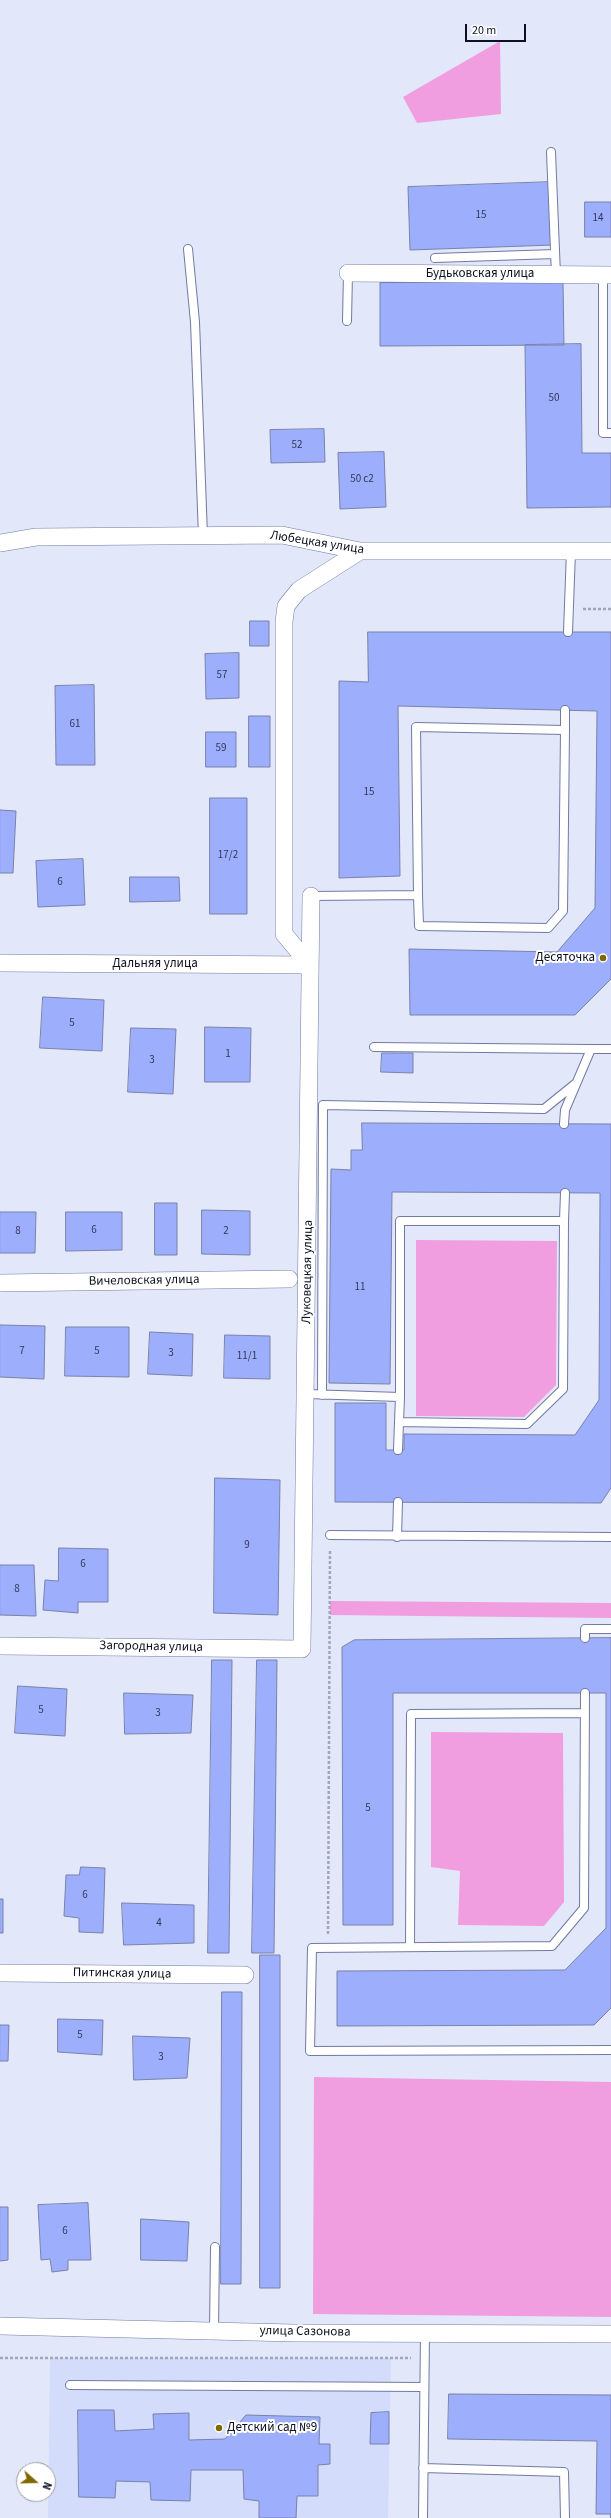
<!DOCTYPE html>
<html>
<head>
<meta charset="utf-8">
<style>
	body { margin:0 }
	#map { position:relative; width:611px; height:2518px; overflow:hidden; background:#e2e7f9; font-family:"Source Sans 3",sans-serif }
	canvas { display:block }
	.north { position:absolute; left:16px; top:2462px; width:40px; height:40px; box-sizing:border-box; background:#fff; border:1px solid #9e9fa6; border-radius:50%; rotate:110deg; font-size:11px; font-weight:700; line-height:16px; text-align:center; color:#0d1020 }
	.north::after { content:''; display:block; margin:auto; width:14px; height:18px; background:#7f6900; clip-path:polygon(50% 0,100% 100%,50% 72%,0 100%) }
	.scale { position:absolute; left:465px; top:24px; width:61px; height:18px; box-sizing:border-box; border:2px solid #0d1020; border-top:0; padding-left:5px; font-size:12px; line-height:14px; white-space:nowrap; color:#0d1020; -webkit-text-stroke:3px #fff; paint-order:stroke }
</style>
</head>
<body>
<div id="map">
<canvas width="611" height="2518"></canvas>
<div class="north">N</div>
<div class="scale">20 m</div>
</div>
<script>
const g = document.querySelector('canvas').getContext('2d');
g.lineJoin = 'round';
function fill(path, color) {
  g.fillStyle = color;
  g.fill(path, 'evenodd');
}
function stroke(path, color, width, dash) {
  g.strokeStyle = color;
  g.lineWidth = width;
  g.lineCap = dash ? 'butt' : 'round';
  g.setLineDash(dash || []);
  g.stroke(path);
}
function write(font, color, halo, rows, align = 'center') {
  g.font = font + ' "Source Sans 3",sans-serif';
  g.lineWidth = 4;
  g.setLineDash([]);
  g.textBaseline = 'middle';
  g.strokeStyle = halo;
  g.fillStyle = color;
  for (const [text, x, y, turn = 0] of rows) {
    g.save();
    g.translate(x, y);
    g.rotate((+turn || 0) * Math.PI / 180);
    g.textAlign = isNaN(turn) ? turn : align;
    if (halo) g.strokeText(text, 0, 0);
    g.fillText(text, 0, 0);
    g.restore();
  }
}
fill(new Path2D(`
	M50,2358H391L388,2518H48Z`), '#d4dcfc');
fill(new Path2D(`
	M500,41L501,114L417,123L403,97Z
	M416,1240L557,1241L556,1385L524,1417L416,1416Z
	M330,1601L611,1603V1618L330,1615Z
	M431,1732L563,1733L564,1902L544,1926L458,1925L460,1871L431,1867Z
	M314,2077L611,2082V2317L313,2314Z`), '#f09ee0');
const building = new Path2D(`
	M552,182L554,245L410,250L408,187Z
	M585,202H611V237H585Z
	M563,282L564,345L380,346V283Z
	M581,344L582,453H611V507L527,508L525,345Z
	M324,429L325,462L271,463L270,430Z
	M384,452L386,507L340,509L338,453Z
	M250,621H269V646H250Z
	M368,632H611V979L575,1015H410L409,949L557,952L595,908L597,711L398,706L400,876L339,878V681L368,682Z
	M239,653V698L206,699L205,654Z
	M94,685L95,765H56L55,686Z
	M249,716H270V767H249Z
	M206,732H236V767H206Z
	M210,798H247V914H210Z
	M0,810L16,811L13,873H0Z
	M83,859L85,905L38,907L36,861Z
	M130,877H179L180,901L130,902Z
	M43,997L104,1000L102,1051L40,1048Z
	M205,1027L251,1028L250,1082H205Z
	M131,1028L176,1029L173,1094L128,1092Z
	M382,1053H413V1073L381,1072Z
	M362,1123L611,1124V1488L601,1503L335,1502V1403H386V1450H404V1434L575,1435L599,1400L600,1193L392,1192L390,1384L329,1383L331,1169L351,1170V1150H362Z
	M155,1203H177V1255H155Z
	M202,1210L250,1211V1255L202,1254Z
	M0,1212H36L35,1253H0Z
	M66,1212H122V1250L66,1251Z
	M0,1325L45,1326L44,1379L0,1377Z
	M66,1327H129V1377L65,1376Z
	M150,1332L193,1334L192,1376L148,1374Z
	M225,1335L270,1336V1379L224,1378Z
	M215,1478L280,1480L278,1615L214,1613Z
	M59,1548L108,1549V1602H78V1613L43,1610L45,1580L58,1581Z
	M0,1565H34L36,1616L0,1615Z
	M611,1638V2008L594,2025L337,2026V1971L565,1970L606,1928V1693H393V1925H343L342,1647L354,1640Z
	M212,1660H232L229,1953H208Z
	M257,1660H277L274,1953H252Z
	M18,1686L67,1689L65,1736L15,1733Z
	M124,1693L193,1695L191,1733L125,1734Z
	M81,1867L105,1868L103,1933L79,1932V1918L64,1916L66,1875H79Z
	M0,1899H3V1933H0Z
	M122,1903L194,1905V1943L124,1945Z
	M260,1955H280V2288H260Z
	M222,1992H242L241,2284H221Z
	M58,2019L103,2020L102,2055L58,2052Z
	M0,2025H9L8,2061H0Z
	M133,2036L190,2038L187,2078L134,2080Z
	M88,2203L91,2260H68V2270L52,2272L50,2259L41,2260L38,2205Z
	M0,2207H8V2260L0,2261Z
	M141,2219L189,2222L187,2261L141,2260Z
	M449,2394L611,2395V2518L610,2514H596L597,2441L448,2439Z
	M78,2410H114L115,2431L154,2429L153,2414L189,2413V2440L225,2439L246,2415L320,2417L319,2444H330V2464L318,2465V2496H297L296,2518H259V2501L244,2499L243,2470H191L190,2501L151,2500L150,2482L116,2481L115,2498L79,2497Z
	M389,2412V2444H370L371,2413Z`);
fill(building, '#9daefc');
stroke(building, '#7882ab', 1);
const lane = new Path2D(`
	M551,152L556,275
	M188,249L195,322L203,536
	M435,258L555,254
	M603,275V433H611
	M347,321L348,273
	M568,632L571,551
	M418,895L419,926L548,928L563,911L565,730
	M311,896L418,895L416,727L565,730V710
	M374,1047L591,1049
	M564,1124L565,1110L591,1049H611
	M307,1394L400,1397V1221H564L565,1193
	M322,1395L323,1105L544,1109L575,1084
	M400,1397L399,1422L527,1424L563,1389L564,1221
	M398,1450L399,1422
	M330,1535L611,1537
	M397,1537L398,1502
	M585,1638V1629H611
	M585,1693L584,1908L552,1946L312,1948L310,2051L611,2050
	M410,1947L411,1714L585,1713
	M214,2331L215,2247
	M70,2385L424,2387
	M423,2468L564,2472L565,2518
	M423,2518L425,2333`);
const street = new Path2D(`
	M348,273L611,275
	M0,543L36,537L282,535L360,551H611
	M0,963L310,965
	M310,965L284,934V622L286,606L299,590L360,551
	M0,1283L289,1279
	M0,1646L302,1649L311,896
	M0,1973L245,1975
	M0,2326L294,2333L611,2334`);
stroke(lane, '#707aa3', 10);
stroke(street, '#707aa3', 18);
stroke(new Path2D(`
	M583,609H611
	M328,1934L330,1549
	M0,2358H411`), '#a2a6b8', 2.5, [3, 2]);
stroke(lane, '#fff', 8);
stroke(street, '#fff', 17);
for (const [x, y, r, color] of [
	[603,958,4,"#7f6900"],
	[219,2428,4,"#7f6900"]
]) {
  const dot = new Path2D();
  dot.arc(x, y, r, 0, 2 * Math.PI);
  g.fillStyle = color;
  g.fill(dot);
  stroke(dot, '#fff', 1.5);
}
write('11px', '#313857', null, [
	["15",481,216],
	["14",598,219],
	["50",554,399],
	["52",297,446],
	["50 с2",362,480],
	["57",222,676],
	["61",75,725],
	["59",221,749],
	["15",369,793],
	["17/2",228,856],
	["6",60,883],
	["5",72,1024],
	["1",228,1055],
	["3",152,1061],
	["6",94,1231],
	["8",18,1232],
	["2",226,1232],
	["11",360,1288],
	["7",22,1352],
	["5",97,1352],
	["3",171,1354],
	["11/1",247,1357],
	["9",247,1546],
	["6",83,1565],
	["8",17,1590],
	["5",41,1711],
	["3",158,1714],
	["5",368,1809],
	["6",85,1896],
	["4",159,1924],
	["5",80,2036],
	["3",161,2058],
	["6",65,2232]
]);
write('13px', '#0d1020', '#fff', [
	["Будьковская улица",480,274],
	["Любецкая улица",317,543,9],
	["Дальняя улица",155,964],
	["Луковецкая улица",308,1272,-89],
	["Вичеловская улица",144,1281,-1],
	["Загородная улица",151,1647,1],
	["Питинская улица",122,1974,1],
	["улица Сазонова",305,2332,1]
]);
write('13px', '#0d1020', '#fff', [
	["Десяточка",595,958],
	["Детский сад №9",227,2428,"left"]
], 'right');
</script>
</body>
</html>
